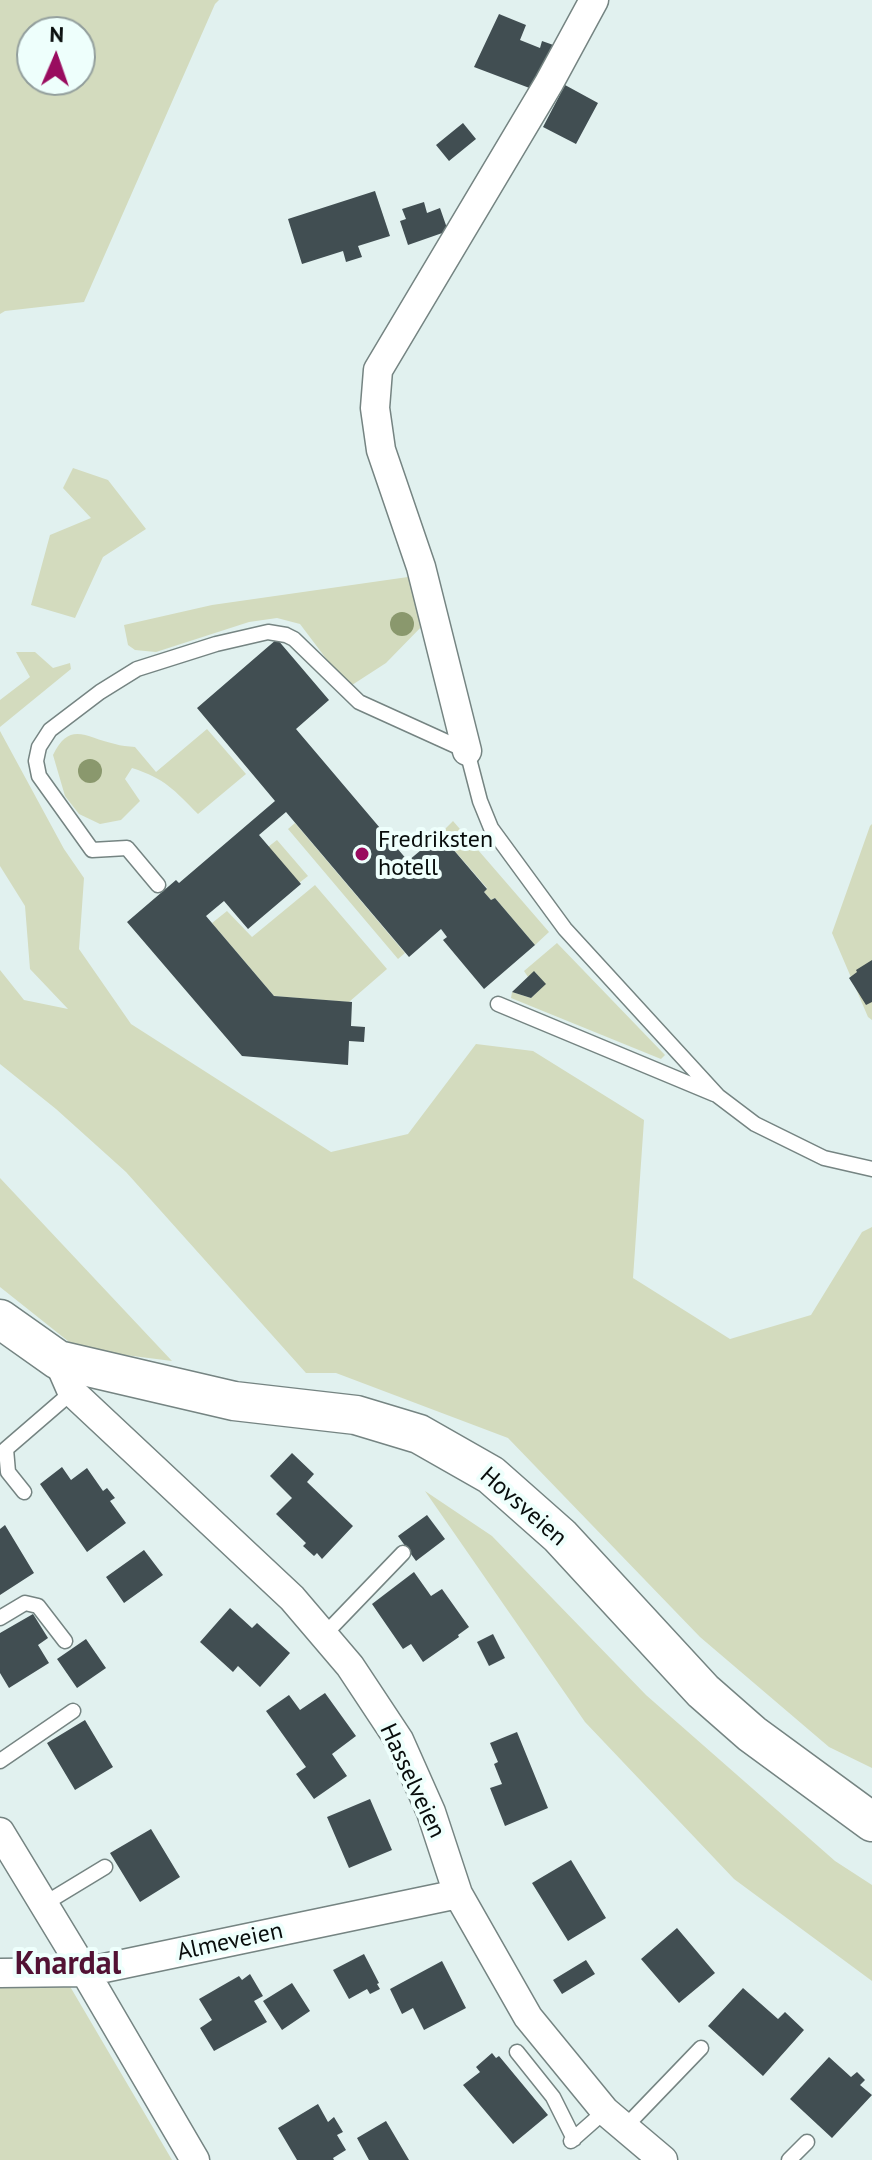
<!DOCTYPE html>
<html>
<head>
<meta charset="utf-8">
<style>
	body { margin:0 }
	#map { position:relative; width:872px; height:2160px; overflow:hidden; background:#e1f1ef; font-family:"PT Sans",sans-serif }
	canvas { display:block }
	.north { position:absolute; left:16px; top:16px; width:80px; height:80px; box-sizing:border-box; background:#eefffc; border:2px solid #929e9c; border-radius:50%; rotate:2deg; font-size:22px; font-weight:700; line-height:32px; text-align:center; color:#080d0c }
	.north::after { content:''; display:block; margin:auto; width:28px; height:36px; background:#990c5f; clip-path:polygon(50% 0,100% 100%,50% 72%,0 100%) }
</style>
</head>
<body>
<div id="map">
<canvas width="872" height="2160"></canvas>
<div class="north">N</div>
</div>
<script>
const g = document.querySelector('canvas').getContext('2d');
g.lineJoin = 'round';
function fill(path, color) {
  g.fillStyle = color;
  g.fill(path, 'evenodd');
}
function stroke(path, color, width, dash) {
  g.strokeStyle = color;
  g.lineWidth = width;
  g.lineCap = dash ? 'butt' : 'round';
  g.setLineDash(dash || []);
  g.stroke(path);
}
function write(font, color, halo, rows, align = 'center') {
  g.font = font + ' "PT Sans",sans-serif';
  g.lineWidth = 8;
  g.setLineDash([]);
  g.textBaseline = 'middle';
  g.strokeStyle = halo;
  g.fillStyle = color;
  for (const [text, x, y, turn = 0] of rows) {
    g.save();
    g.translate(x, y);
    g.rotate((+turn || 0) * Math.PI / 180);
    g.textAlign = isNaN(turn) ? turn : align;
    if (halo) g.strokeText(text, 0, 0);
    g.fillText(text, 0, 0);
    g.restore();
  }
}
fill(new Path2D(`
	M0,0H219L215,4L84,302L5,311L0,314ZM32,32H80V80H32Z
	M73,468L108,480L146,529L103,557L75,618L31,605L50,535L91,518L63,488Z
	M408,577L426,622L386,663L352,685H346L300,624L277,618L249,622L156,652L135,650L128,645L124,625L212,605Z
	M16,652H35L53,668L70,663L71,669L0,727V700L30,677Z
	M207,729L246,774L198,814C174,790 166,779 132,768L125,779L140,801L121,820L100,824L79,814L65,796L53,755C70,720 86,738 115,744C121,746 128,746 135,747L156,772Z
	M0,731L64,849L84,878L79,949L131,1024L331,1152L408,1134L476,1044L533,1051L644,1120L633,1278L730,1339L811,1315L862,1232L872,1227V1768L829,1747L700,1637L508,1438L336,1373H306L126,1172L56,1109L0,1064V970L24,1000L68,1009L30,969L25,906L0,866Z
	M453,821L549,932L535,945L495,898L491,900L484,892L487,888L440,834Z
	M295,823L405,953L398,959L288,829Z
	M872,824V1020L868,1017L832,933L870,826Z
	M277,840L308,876L299,883L268,847Z
	M315,885L387,969L349,1002L274,996L212,923L227,911L252,937Z
	M557,943L665,1055L661,1059L511,998L512,992L531,998L545,984L535,972L528,977L524,971Z
	M0,1178L172,1361L78,1349L0,1287Z
	M425,1491L492,1536L646,1695L835,1861L872,1885V1981L734,1879L585,1722Z
	M68,1983L172,2160H0V1984Z`), '#d3dbbe');
fill(new Path2D(`
	M499,14L526,25L520,40L540,48L542,41L559,47L540,92L474,67Z
	M565,85L598,103L576,144L543,127Z
	M463,123L476,139L449,161L436,145Z
	M375,191L390,236L358,246L362,257L346,262L343,251L302,264L288,219Z
	M424,202L427,213L440,208L448,231L408,245L400,221L406,219L402,209Z
	M277,639L329,700L296,729L408,861L440,834L487,889L484,892L491,900L495,898L535,945L484,989L443,940L447,937L441,929L409,957L286,812L259,835L301,884L248,929L224,901L206,916L274,996L352,1002L351,1026L365,1027L364,1042L349,1041L348,1065L242,1056L127,922L176,880L179,883L275,801L197,708Z
	M872,960V1002L866,1005L849,978L857,972L856,970Z
	M534,971L546,984L531,998L512,992Z
	M292,1453L314,1474L307,1482L353,1526L322,1559L317,1553L314,1556L303,1546L306,1543L276,1514L292,1498L270,1476Z
	M62,1467L71,1480L87,1468L103,1491L107,1488L115,1498L110,1501L126,1523L87,1552L40,1484Z
	M427,1515L445,1539L416,1561L398,1536Z
	M5,1525L34,1573L0,1595V1529Z
	M144,1550L163,1575L124,1603L106,1577Z
	M414,1572L431,1596L442,1589L469,1627L458,1635L459,1637L423,1662L411,1644L403,1649L372,1604Z
	M230,1608L252,1628L257,1623L290,1653L260,1687L238,1666L233,1672L200,1642Z
	M33,1614L48,1638L38,1645L49,1663L9,1688L0,1673V1633Z
	M493,1634L505,1658L489,1666L477,1642Z
	M86,1639L106,1668L77,1688L57,1659Z
	M325,1693L356,1736L332,1754L347,1776L314,1799L296,1774L306,1767L266,1711L289,1695L300,1710Z
	M85,1720L113,1767L75,1790L47,1743Z
	M517,1732L548,1808L505,1826L490,1788L502,1784L494,1764L498,1762L490,1743Z
	M370,1799L392,1850L349,1868L327,1817Z
	M151,1829L180,1877L140,1902L110,1853Z
	M571,1860L606,1918L568,1941L532,1883Z
	M677,1928L715,1973L679,2003L641,1959Z
	M364,1954L379,1983L377,1984L380,1989L370,1994L367,1989L349,1999L333,1970Z
	M586,1960L595,1974L562,1994L553,1980Z
	M442,1961L466,2008L424,2030L413,2008L402,2014L390,1989Z
	M250,1974L263,1996L254,2001L267,2022L214,2051L200,2028L212,2020L199,1999L239,1976L242,1980Z
	M292,1983L310,2011L282,2030L263,2001Z
	M743,1988L778,2019L785,2012L804,2030L763,2076L708,2026Z
	M492,2053L496,2058L499,2056L548,2115L513,2144L463,2085L480,2072L476,2067Z
	M829,2057L851,2077L857,2072L865,2080L860,2085L872,2095L832,2138L790,2099Z
	M318,2104L328,2122L334,2117L343,2132L337,2135L346,2150L333,2158L334,2160H297L278,2128Z
	M386,2121L409,2160H369L357,2138Z`), '#414e52');
const lane = new Path2D(`
	M158,885L127,848L92,850L39,776L36,761L39,747L50,730L100,692L137,669L216,644L268,632L286,635L294,639L359,702L467,751L480,801L491,828L565,929L718,1096L755,1124L824,1158L872,1169
	M498,1004L714,1094
	M24,1492L8,1472L6,1449L72,1392
	M0,1618L25,1603L38,1606L65,1641
	M324,1635L403,1553
	M0,1761L73,1711
	M44,1904L105,1867
	M517,2052L553,2097L574,2139
	M625,2127L701,2048
	M571,2141L605,2111
	M789,2160L807,2142`);
const street = new Path2D(`
	M467,751L421,567L381,450L375,408L378,370L549,83L594,0
	M58,1360L72,1392L292,1598L350,1666L399,1740L431,1812L458,1894L528,2017L605,2111L663,2160
	M0,1832L85,1972L195,2160
	M0,1973L85,1972L458,1894`);
const secondary = new Path2D(`
	M0,1319L58,1360L234,1401L356,1415L419,1434L491,1475L560,1536L703,1691L752,1734L872,1822`);
stroke(lane, '#758482', 17);
stroke(street, '#758482', 31);
stroke(secondary, '#758482', 41);
stroke(lane, '#fff', 14);
stroke(street, '#fff', 28);
stroke(secondary, '#fff', 38);
g.fillStyle = '#8a986d';
for (const [x, y] of [
	[402,624],
	[90,771]
]) {
  g.beginPath();
  g.arc(x, y, 12, 0, 2 * Math.PI);
  g.fill();
}
for (const [x, y, r, color] of [
	[362,854,8,"#990c5f"]
]) {
  const dot = new Path2D();
  dot.arc(x, y, r, 0, 2 * Math.PI);
  g.fillStyle = color;
  g.fill(dot);
  stroke(dot, '#eefffc', 3);
}
write('24px', '#080d0c', '#eefffc', [
	["Fredriksten",378,840],
	["hotell",378,868]
], 'left');
write('24px', '#080d0c', '#eefffc', [
	["Hovsveien",523,1507,41],
	["Hasselveien",412,1781,65],
	["Almeveien",230,1942,-12]
]);
write('bold 32px', '#521234', '#eefffc', [
	["Knardal",68,1965]
]);
</script>
</body>
</html>
